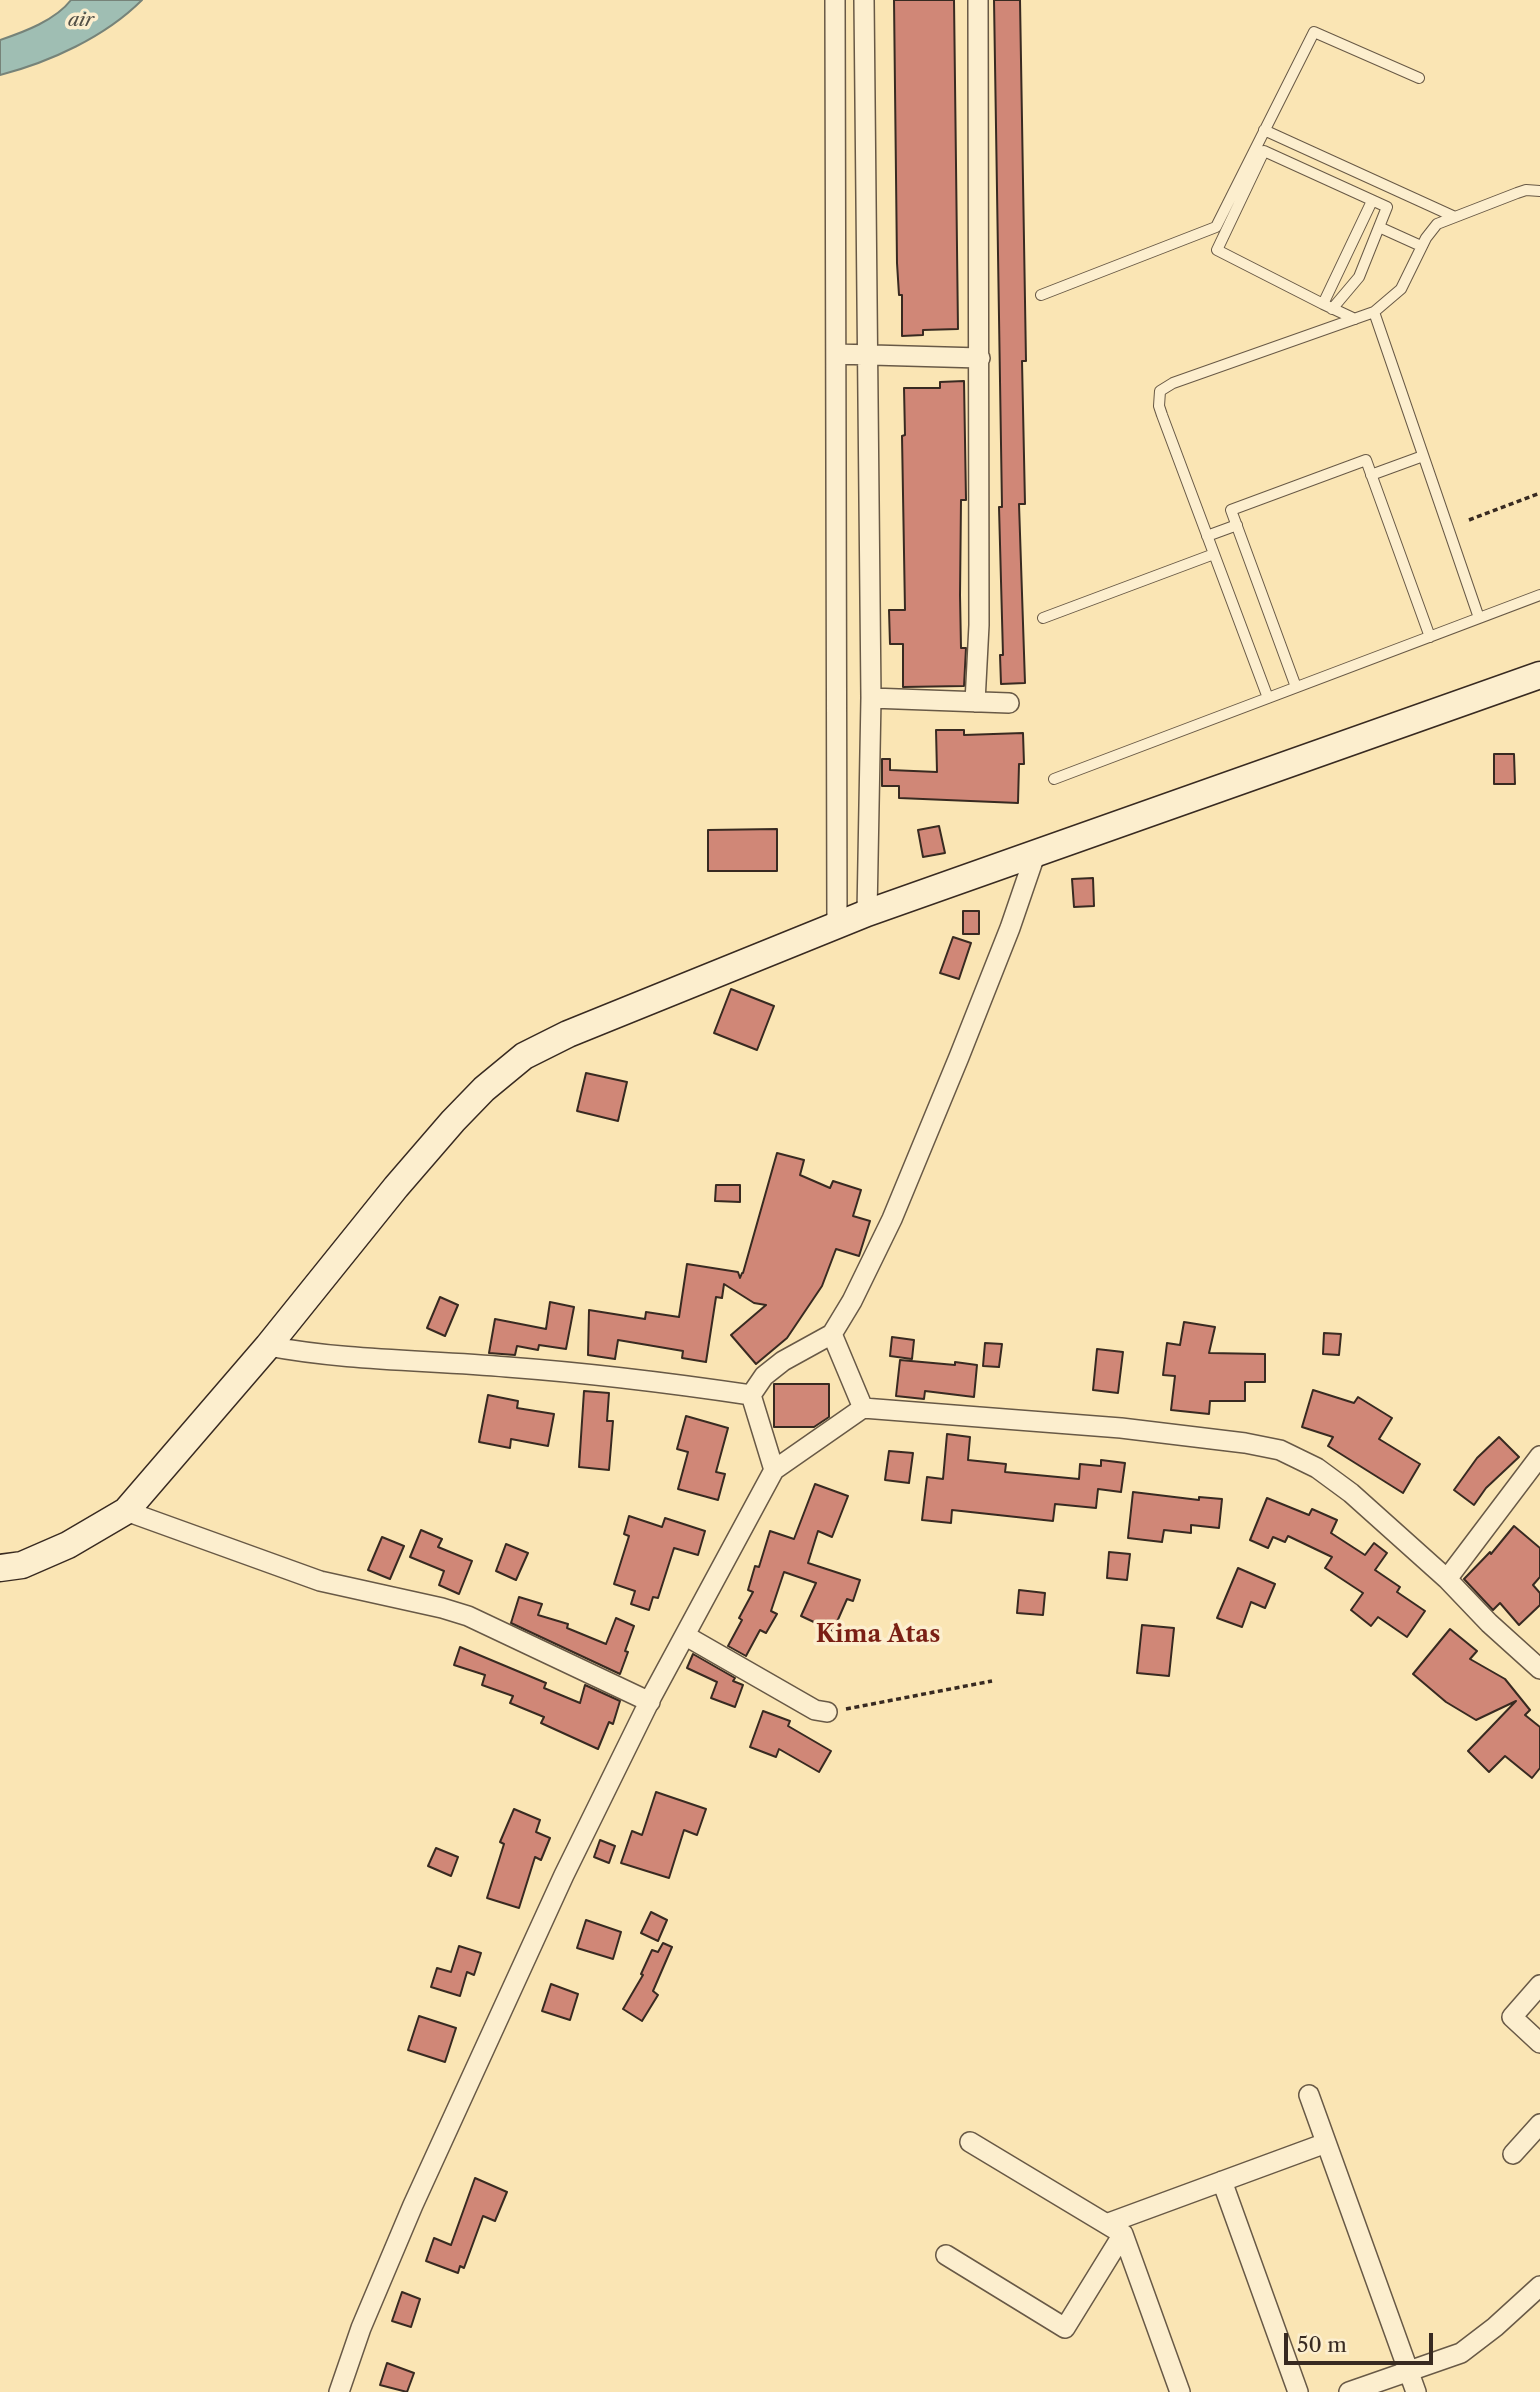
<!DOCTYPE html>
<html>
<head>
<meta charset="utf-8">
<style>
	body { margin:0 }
	#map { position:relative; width:1540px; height:2392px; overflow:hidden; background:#fae5b4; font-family:"Libre Caslon Text",serif }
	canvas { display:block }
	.scale { position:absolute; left:1284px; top:2333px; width:149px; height:32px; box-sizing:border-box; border:4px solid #382a21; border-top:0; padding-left:9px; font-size:21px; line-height:24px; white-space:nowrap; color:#382a21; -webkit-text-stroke:5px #fceece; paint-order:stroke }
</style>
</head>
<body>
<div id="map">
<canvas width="1540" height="2392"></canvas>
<div class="scale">50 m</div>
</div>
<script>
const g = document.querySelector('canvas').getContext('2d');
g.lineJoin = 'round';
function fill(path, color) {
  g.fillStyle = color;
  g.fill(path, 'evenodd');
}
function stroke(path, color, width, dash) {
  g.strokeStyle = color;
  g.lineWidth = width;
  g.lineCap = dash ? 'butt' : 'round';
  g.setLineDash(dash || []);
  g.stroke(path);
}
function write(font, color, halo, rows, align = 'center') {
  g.font = font + ' "Libre Caslon Text",serif';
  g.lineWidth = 7;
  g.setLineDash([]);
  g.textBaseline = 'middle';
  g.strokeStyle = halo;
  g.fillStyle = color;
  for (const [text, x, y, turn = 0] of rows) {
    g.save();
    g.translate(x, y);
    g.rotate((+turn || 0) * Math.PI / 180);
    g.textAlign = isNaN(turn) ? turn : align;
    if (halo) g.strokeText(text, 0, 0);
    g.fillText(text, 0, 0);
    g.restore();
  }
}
const water = new Path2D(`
	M71,0H142C105,37 50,62 0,75V40C24,32 56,20 71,0Z`);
fill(water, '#9fbeb3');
stroke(water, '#768379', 2);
const building = new Path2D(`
	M894,0H954L958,329L923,330V335L902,336V295H899L897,263Z
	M994,0H1020L1026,361H1022L1025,504H1019L1025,683L1001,684L1000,655H1003L999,507H1002Z
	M964,381L966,500H961L960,595L961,648H966L964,686L903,687V644H890L889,610H905L902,436L905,435L904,388H940V382Z
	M936,730H964V735L1023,733L1024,764H1019L1018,803L899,798V786H882V759H890V770L937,772Z
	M1494,754H1514L1515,784H1494Z
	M939,826L945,853L923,857L918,830Z
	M777,829V871H708V830Z
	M1093,878L1094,906L1074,907L1072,879Z
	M963,911H979V934H963Z
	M953,937L971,943L959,979L940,973Z
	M731,989L774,1006L757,1050L714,1033Z
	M586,1073L627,1082L618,1121L577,1111Z
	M777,1153L804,1160L800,1175L830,1188L833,1181L861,1190L853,1216L870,1221L859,1256L836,1249L822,1286L787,1338L756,1364L731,1335L766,1305L754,1303L724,1284L722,1298L716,1297L706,1362L682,1358L683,1351L618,1340L615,1359L588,1355L589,1310L645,1319L646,1312L679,1317L687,1264L738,1272L740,1278L742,1273H743Z
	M716,1185H740V1202L715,1201Z
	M440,1297L458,1305L445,1336L427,1328Z
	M550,1302L574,1307L566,1349L539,1345L538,1350L517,1346L515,1355L489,1353L495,1319L546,1329Z
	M1184,1322L1215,1327L1209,1353L1265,1354V1382H1245V1401H1210L1209,1414L1171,1410L1175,1376L1163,1375L1167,1343L1180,1345Z
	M1324,1333L1341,1334L1339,1355L1323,1354Z
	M892,1337L914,1340L912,1359L890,1356Z
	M985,1343L1002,1344L999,1367L983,1366Z
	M1097,1349L1123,1352L1118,1393L1093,1390Z
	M900,1360L955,1365V1362L977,1365L974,1397L925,1391L924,1399L896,1396Z
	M774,1384H829V1417L814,1427H774Z
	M1313,1390L1354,1403L1358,1397L1392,1418L1379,1439L1420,1464L1403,1493L1328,1446L1333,1437L1302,1427Z
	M584,1391L609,1393L607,1421H613L609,1470L579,1467Z
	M488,1395L518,1401L517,1408L554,1414L548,1446L511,1439L510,1448L479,1442Z
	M686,1416L728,1428L716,1472L725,1474L718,1500L678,1489L688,1452L677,1449Z
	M947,1434L970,1437L968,1460L1006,1464L1005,1472L1079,1479L1080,1464L1101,1466V1460L1125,1463L1121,1492L1098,1489L1096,1508L1055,1504L1053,1521L952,1510L951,1523L922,1520L927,1477L943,1479Z
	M1499,1437L1519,1457L1486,1488L1474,1505L1454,1490L1477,1458Z
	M889,1451L913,1453L909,1483L885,1480Z
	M815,1484L848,1496L832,1537L818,1531L808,1563L860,1580L853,1601L847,1599L833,1631L801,1616L816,1583L784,1572L771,1611L777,1614L766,1633L760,1630L746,1656L728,1646L742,1620L739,1618L753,1592L748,1590L755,1566L759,1567L770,1531L794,1539Z
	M1133,1492L1199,1500V1497L1222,1499L1219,1528L1191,1525V1533L1164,1530L1162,1542L1128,1538Z
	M1267,1498L1309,1515L1312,1509L1337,1520L1331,1533L1365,1555L1374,1543L1387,1553L1375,1570L1400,1587L1397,1592L1425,1611L1407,1637L1378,1617L1371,1626L1351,1610L1363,1593L1325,1568L1332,1557L1288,1536L1285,1542L1273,1537L1268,1548L1250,1540Z
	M629,1516L662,1527L665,1518L705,1531L698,1555L674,1548L658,1598L653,1597L649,1610L631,1604L635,1591L614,1584L629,1536L624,1534Z
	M1514,1526L1540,1548V1577L1533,1585L1540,1593V1605L1519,1625L1500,1603L1493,1610L1464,1579L1490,1552L1491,1554Z
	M421,1530L442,1539L438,1547L472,1561L459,1594L439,1585L444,1571L410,1557Z
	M382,1537L404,1546L390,1579L368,1570Z
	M506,1544L528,1553L516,1580L496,1571Z
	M1109,1552L1130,1554L1127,1580L1107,1578Z
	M1238,1568L1275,1584L1265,1608L1251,1602L1242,1627L1217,1618Z
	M1019,1590L1045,1593L1043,1615L1017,1613Z
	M519,1597L542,1604L538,1615L568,1624L567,1628L606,1644L616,1618L634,1626L625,1651L628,1652L620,1674L511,1623Z
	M1142,1625L1174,1628L1169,1676L1137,1673Z
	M1450,1629L1477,1651L1470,1659L1505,1679L1530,1710L1525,1715L1540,1727V1768L1532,1778L1505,1756L1489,1772L1468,1751L1516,1701L1476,1720L1446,1702L1413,1674Z
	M460,1647L546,1683L544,1688L580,1703L585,1685L620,1701L613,1724L609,1722L598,1749L541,1723L544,1717L510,1703L513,1696L482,1685L485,1675L454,1665Z
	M693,1654L735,1678L733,1681L743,1685L735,1707L711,1698L717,1682L687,1668Z
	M763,1711L790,1721L788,1726L831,1751L819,1772L779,1749L776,1757L750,1747Z
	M656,1792L706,1809L697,1835L684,1830L669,1878L621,1863L632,1831L642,1835Z
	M514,1809L540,1820L536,1832L550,1838L541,1860L535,1857L519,1908L487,1898L504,1844L500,1842Z
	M600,1840L615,1846L609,1863L594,1857Z
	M436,1848L458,1857L451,1876L428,1866Z
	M651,1912L667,1920L658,1941L641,1933Z
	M586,1920L621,1932L613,1959L577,1948Z
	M663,1943L672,1947L653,1991L658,1995L642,2021L623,2009L643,1975L641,1974L652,1950L658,1952Z
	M459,1946L481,1953L474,1975L467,1972L460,1996L431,1987L437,1968L451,1972Z
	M551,1984L578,1994L570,2020L542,2011Z
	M419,2016L456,2028L445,2062L408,2050Z
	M475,2178L507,2192L495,2221L483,2216L464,2268L460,2266L458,2273L426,2261L434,2238L451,2245Z
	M402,2292L420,2299L411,2327L392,2321Z
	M387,2363L414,2373L407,2392L380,2385Z`);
fill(building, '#d08777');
stroke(building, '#382a21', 2);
const service = new Path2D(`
	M1264,130L1455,217
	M1379,227L1421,246
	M1041,295L1216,227L1314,32L1419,78
	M1323,304L1372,201
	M1332,309L1359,277L1387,207L1264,151L1217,250L1323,304L1355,319
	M1371,475L1423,456
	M1207,536L1237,525
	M1043,618L1214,554
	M1479,618L1374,312L1401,289L1426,238L1437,224L1517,193L1526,190L1540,191
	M1296,687L1231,510L1366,460L1430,637
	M1268,698L1162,415L1159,406L1160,391L1173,383L1374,312
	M1054,779L1540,595`);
const minor = new Path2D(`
	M835,0L837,926
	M864,0L871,698L867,913
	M836,354L980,358
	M871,698L1009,703
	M975,702L979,625L978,0
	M832,1334L863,1408L1121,1428L1245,1443L1280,1450L1317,1468L1351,1493L1447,1579L1489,1623L1540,1669
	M268,1346C347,1361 428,1360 507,1367C589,1373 670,1383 751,1395
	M774,1470L863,1408
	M126,1511L320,1581L442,1608L468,1616L650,1702
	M1447,1579L1540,1456
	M686,1636L815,1710L827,1712
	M1540,1985L1512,2017L1540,2043
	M1309,2095L1416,2392
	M970,2142L1123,2234L1180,2392
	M1513,2154L1540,2124
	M1222,2181L1298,2392
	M1106,2224L1326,2143
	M946,2255L1065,2328L1123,2234
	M339,2392L361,2328L413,2205L564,1875L652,1696L774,1470L751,1395L764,1376L783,1361L832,1334L852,1301L892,1219L959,1057L1010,928L1035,855
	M1349,2392L1461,2353L1495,2327L1540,2286`);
const secondary = new Path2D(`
	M0,1568L22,1565L68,1545L126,1511L268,1346L396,1187L453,1121L484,1089L524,1056L568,1034L867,913L1540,675`);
stroke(service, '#685946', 12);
stroke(minor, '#685946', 22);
stroke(secondary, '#382a21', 29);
stroke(new Path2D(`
	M1469,520L1540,493
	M846,1709L992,1681`), '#382a21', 3.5, [5, 3.5]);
stroke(service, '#fceece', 10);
stroke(minor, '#fceece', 19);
stroke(secondary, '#fceece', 26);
write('italic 19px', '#524f46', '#fceece', [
	["air",81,21]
]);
write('bold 24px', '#7a1f14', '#fceece', [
	["Kima Atas",878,1635]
]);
</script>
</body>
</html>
